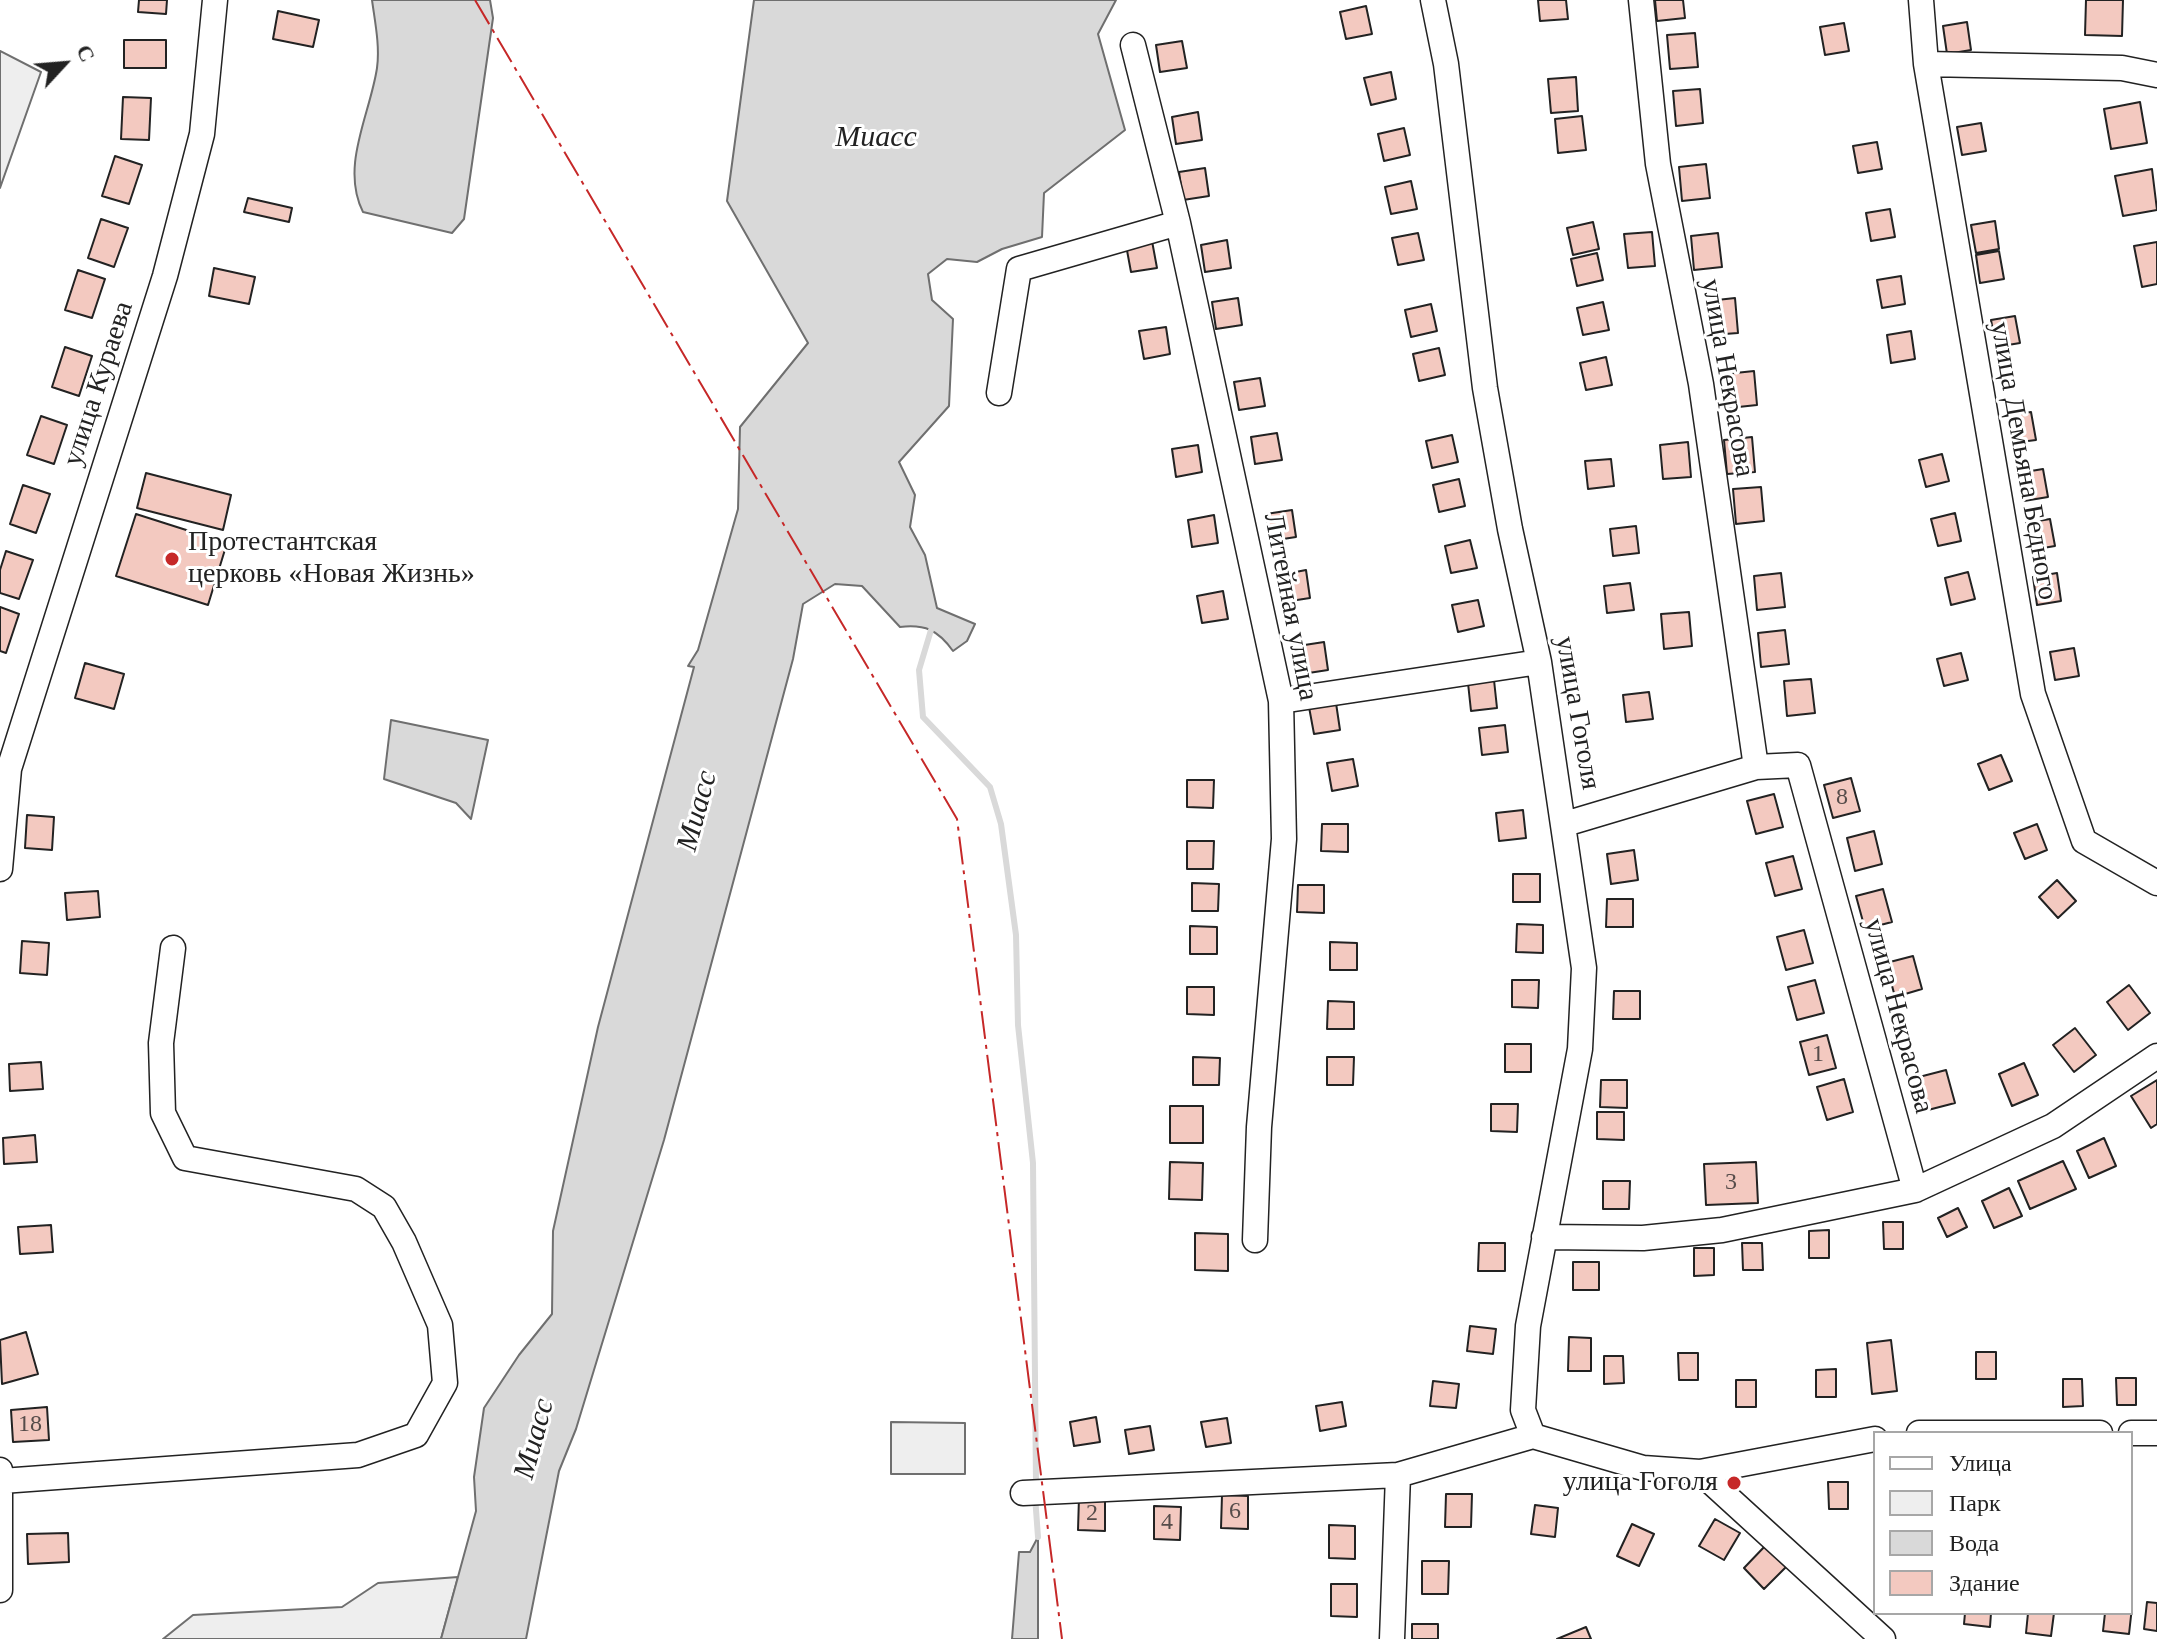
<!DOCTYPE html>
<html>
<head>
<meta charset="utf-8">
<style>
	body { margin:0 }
	#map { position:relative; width:2157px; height:1639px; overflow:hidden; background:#fff; font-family:Georgia,serif }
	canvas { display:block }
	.legend { position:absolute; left:1873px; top:1431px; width:260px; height:184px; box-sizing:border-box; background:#fff; border:2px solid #a7a7a7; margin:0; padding:10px 14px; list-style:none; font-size:24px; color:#222 }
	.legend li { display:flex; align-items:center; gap:16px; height:40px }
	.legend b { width:40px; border:2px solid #a7a7a7 }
	.north { position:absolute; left:24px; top:24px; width:80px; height:80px; -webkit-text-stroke:6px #fff; paint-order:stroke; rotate:64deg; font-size:22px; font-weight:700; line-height:32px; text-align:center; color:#222 }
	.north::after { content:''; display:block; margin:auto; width:28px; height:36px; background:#222; clip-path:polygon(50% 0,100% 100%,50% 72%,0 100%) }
</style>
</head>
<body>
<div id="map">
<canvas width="2157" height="1639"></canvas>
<ul class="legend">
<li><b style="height:10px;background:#fff"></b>Улица</li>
<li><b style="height:22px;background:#eee"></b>Парк</li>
<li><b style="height:22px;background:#d9d9d9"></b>Вода</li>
<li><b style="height:22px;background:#f3c9c0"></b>Здание</li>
</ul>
<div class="north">С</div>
</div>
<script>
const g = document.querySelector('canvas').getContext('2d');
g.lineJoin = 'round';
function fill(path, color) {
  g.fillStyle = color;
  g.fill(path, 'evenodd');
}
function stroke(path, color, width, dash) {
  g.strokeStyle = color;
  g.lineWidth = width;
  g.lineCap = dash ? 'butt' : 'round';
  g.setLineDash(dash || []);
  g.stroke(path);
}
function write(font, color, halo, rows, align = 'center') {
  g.font = font + ' Georgia,serif';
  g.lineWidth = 6;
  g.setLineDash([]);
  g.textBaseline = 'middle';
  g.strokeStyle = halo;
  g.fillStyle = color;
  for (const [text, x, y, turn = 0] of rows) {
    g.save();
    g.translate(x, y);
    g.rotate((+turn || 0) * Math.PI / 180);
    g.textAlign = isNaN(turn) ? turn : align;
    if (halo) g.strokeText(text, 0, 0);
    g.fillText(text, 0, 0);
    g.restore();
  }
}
const green = new Path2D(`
	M0,51L41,72L0,188Z
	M891,1422L965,1423V1474H891Z
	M458,1577L441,1639H163L193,1615L342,1607L378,1583Z`);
fill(green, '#eee');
stroke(green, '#6f6f6f', 2);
const water = new Path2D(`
	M372,0H490L493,18L464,219L452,233L363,212C340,166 370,115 377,68C380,46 375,22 372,0Z
	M754,0H1116L1098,34L1125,130L1044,193L1042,237L1002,249L977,262L947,259L928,274L932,300L953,319L949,406L899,462L915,495L910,527L925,555L937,608L975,624L967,641L953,651C938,630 925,624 900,627L862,586L835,584L803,604L793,659L664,1140L576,1429L559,1471L526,1639H441L476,1511L474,1477L484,1408L519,1355L552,1314L553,1231L598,1027L694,667L688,666L698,650L738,509L740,427L808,343L727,201Z
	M391,720L488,740L471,819L456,803L384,779Z
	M1038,1537V1639H1012L1019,1552H1030Z`);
fill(water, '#d9d9d9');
stroke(water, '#6f6f6f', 2);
stroke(new Path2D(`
	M931,630L919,670L923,717L990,787L1001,824L1016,935L1018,1025L1033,1163L1036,1485
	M1035,1496L1038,1537`), '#d9d9d9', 6);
const building = new Path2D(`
	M139,0H167L166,14L138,12Z
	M1538,0H1566L1568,19L1540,21Z
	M1655,0H1683L1685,18L1657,21Z
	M2086,0H2123L2122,36L2085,35Z
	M1366,6L1372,34L1346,39L1340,12Z
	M278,11L319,20L313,47L273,39Z
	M1967,22L1971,50L1947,54L1943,26Z
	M1844,23L1849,51L1825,55L1820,27Z
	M1695,33L1698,67L1670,69L1667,35Z
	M124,40H166V68H124Z
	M1182,41L1187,68L1160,72L1156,45Z
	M1391,72L1396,99L1371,105L1364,78Z
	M1576,77L1578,111L1551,113L1548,79Z
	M1700,89L1703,123L1676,126L1673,91Z
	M123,97L151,98L149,140L121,139Z
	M2140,102L2147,143L2111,149L2104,109Z
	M1198,112L1202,140L1176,144L1172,117Z
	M1582,116L1586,150L1558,153L1555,119Z
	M1981,123L1986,151L1962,155L1957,127Z
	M1404,128L1410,155L1384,161L1378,134Z
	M1877,142L1882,169L1858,173L1853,146Z
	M115,156L142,165L129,204L102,196Z
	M1706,164L1710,198L1682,201L1679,167Z
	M1205,168L1209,196L1183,200L1179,172Z
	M2152,169L2157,210L2123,216L2115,176Z
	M1411,181L1417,209L1391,214L1385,187Z
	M248,198L292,208L289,222L244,212Z
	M1890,209L1895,237L1871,241L1866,213Z
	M101,219L128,228L114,267L88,258Z
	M1995,221L1999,249L1976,253L1971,225Z
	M1593,222L1599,249L1573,255L1567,228Z
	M1652,232L1655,266L1628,268L1624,234Z
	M1418,233L1424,260L1398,265L1392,238Z
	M1718,233L1722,267L1694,270L1691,236Z
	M1227,240L1231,268L1205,272L1201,245Z
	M1152,241L1157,268L1131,272L1126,245Z
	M2157,242V284L2142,287L2134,246Z
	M1999,251L2004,279L1980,283L1976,255Z
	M1597,253L1603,280L1577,286L1571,259Z
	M214,268L255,277L249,304L209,296Z
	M78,270L105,279L92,318L65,310Z
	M1901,276L1905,304L1882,308L1877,280Z
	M1238,298L1242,325L1216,329L1212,302Z
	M1735,298L1738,333L1711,335L1708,301Z
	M1603,302L1609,330L1583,335L1577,308Z
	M1431,304L1437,331L1411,337L1405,310Z
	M2015,316L2020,343L1996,347L1991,320Z
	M1166,327L1170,354L1144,359L1139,331Z
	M1911,331L1915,359L1891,363L1887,335Z
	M65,347L92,356L79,396L52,387Z
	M1439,348L1445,375L1419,381L1413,354Z
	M1606,357L1612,385L1586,390L1580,363Z
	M1754,371L1757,405L1729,408L1726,374Z
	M1260,378L1265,406L1239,410L1234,382Z
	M2031,412L2036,440L2012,443L2007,416Z
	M41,416L67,425L54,464L27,455Z
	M1277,433L1282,460L1255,464L1251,437Z
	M1452,435L1458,462L1432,468L1426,441Z
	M1752,437L1755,472L1727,474L1724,440Z
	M1688,442L1691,477L1663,479L1660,445Z
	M1198,445L1202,472L1176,477L1172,449Z
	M1942,454L1949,481L1926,487L1919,460Z
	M1611,459L1614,486L1588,489L1585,461Z
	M2043,469L2048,497L2024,501L2019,473Z
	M146,473L231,495L223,530L137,508Z
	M1459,479L1465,506L1439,512L1433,485Z
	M23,485L50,494L36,533L10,524Z
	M1761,487L1764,521L1736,524L1733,489Z
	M1292,510L1296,537L1270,541L1266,514Z
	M1955,513L1961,541L1938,546L1931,519Z
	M136,514L227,543L208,605L116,576Z
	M1214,515L1218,543L1192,547L1188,520Z
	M2050,519L2055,546L2031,550L2026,523Z
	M1636,526L1639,553L1613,556L1610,529Z
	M1470,540L1477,568L1451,573L1445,546Z
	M6,551L33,560L19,599L0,593V570Z
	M1306,570L1310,598L1284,602L1280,575Z
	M1968,572L1975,599L1951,605L1945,578Z
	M1781,573L1785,607L1757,610L1754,576Z
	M2057,573L2061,601L2037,605L2033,577Z
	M1630,583L1634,610L1607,613L1604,586Z
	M1223,591L1228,619L1202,623L1197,596Z
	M1478,600L1484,626L1458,632L1452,605Z
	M0,607L19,614L6,653L0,651Z
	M1689,612L1692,646L1664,649L1661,614Z
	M1785,630L1789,664L1761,667L1758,633Z
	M1324,642L1328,670L1302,674L1298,646Z
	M2074,648L2079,676L2055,680L2050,652Z
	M1961,653L1968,680L1944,686L1937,659Z
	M85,663L124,674L114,709L75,698Z
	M1811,679L1815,713L1787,716L1784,681Z
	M1494,680L1497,708L1471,711L1468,683Z
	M1649,692L1653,719L1626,722L1623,695Z
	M1336,703L1340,730L1314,734L1309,707Z
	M1505,725L1508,752L1482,755L1479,728Z
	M2001,755L2012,781L1989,790L1978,764Z
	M1353,759L1358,786L1332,791L1327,763Z
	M1851,778L1860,811L1833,818L1824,785Z
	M1187,780H1214L1213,808L1187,807Z
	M1774,794L1783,827L1756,834L1747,801Z
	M1523,810L1526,838L1499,841L1496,813Z
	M27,815L54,817L52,850L25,848Z
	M1322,824H1348V852L1321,851Z
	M2037,824L2047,850L2025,859L2014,833Z
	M1874,831L1882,864L1855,871L1847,838Z
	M1187,841H1214L1213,869H1187Z
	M1634,850L1638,880L1611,884L1607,854Z
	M1793,856L1802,889L1775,896L1766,863Z
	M1513,874H1540V902H1513Z
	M2057,880L2076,901L2058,918L2039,897Z
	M1192,883L1219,884L1218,911H1192Z
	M1298,885H1324V913L1297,912Z
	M1883,889L1892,922L1865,929L1856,896Z
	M98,891L100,917L67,920L65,893Z
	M1607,899H1633V927H1606Z
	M1517,924L1543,925V953L1516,952Z
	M1190,926L1217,927V954H1190Z
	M1804,930L1813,963L1786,970L1777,937Z
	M22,941L49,943L47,975L20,973Z
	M1330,942L1357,943V970H1330Z
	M1913,956L1922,989L1895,997L1886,963Z
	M1512,980H1539L1538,1008L1512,1007Z
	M1815,980L1824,1013L1797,1020L1788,987Z
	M2129,985L2150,1013L2128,1030L2107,1002Z
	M1187,987H1214V1015L1187,1014Z
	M1614,991H1640V1019H1613Z
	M1328,1001L1354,1002V1029H1327Z
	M2075,1028L2096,1055L2074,1072L2053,1045Z
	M1827,1035L1836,1068L1809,1075L1800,1042Z
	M1505,1044H1531V1072H1505Z
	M1193,1057L1220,1058L1219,1085H1193Z
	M1327,1057H1354L1353,1085H1327Z
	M41,1062L43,1089L10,1091L9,1064Z
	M2024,1063L2038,1095L2012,1106L1999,1074Z
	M1946,1070L1955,1103L1928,1110L1919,1077Z
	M1844,1079L1853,1112L1827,1120L1817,1087Z
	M1601,1080H1627V1108L1600,1107Z
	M2157,1080V1124L2151,1128L2131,1096Z
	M1491,1104H1518L1517,1132L1491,1131Z
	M1170,1106H1203V1143H1170Z
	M1597,1112H1624V1140L1597,1139Z
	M35,1135L37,1162L4,1164L3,1138Z
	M2104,1138L2116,1166L2089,1178L2077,1151Z
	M2063,1161L2076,1189L2030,1209L2018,1181Z
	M1170,1162L1203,1163L1202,1200L1169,1199Z
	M1756,1162L1758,1203L1706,1205L1704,1164Z
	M1603,1181H1630L1629,1209H1603Z
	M2009,1188L2022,1216L1994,1228L1982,1201Z
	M1958,1208L1967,1227L1947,1237L1938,1218Z
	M1883,1222H1903V1249H1884Z
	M51,1225L53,1252L20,1254L18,1227Z
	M1829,1230V1258H1809V1231Z
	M1195,1233L1228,1234V1271L1195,1270Z
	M1479,1243H1505V1271H1478Z
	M1742,1243H1762L1763,1270H1743Z
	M1694,1248H1714V1275L1694,1276Z
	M1573,1262H1599V1290H1573Z
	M1470,1326L1496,1329L1493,1354L1467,1351Z
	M26,1332L38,1374L2,1384L0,1340Z
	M1569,1337L1591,1338V1371H1568Z
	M1891,1340L1897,1391L1872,1394L1867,1343Z
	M1976,1352H1996V1379H1976Z
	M1678,1353H1698V1380H1679Z
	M1604,1356H1623L1624,1383L1604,1384Z
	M1836,1369V1397H1816V1370Z
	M2116,1378H2136V1405H2117Z
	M2063,1379H2082L2083,1406L2063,1407Z
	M1736,1380H1756V1407H1736Z
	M1433,1381L1459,1384L1456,1408L1430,1406Z
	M1342,1402L1346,1426L1320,1431L1316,1406Z
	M47,1407L49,1440L13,1442L11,1410Z
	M1096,1417L1100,1442L1074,1446L1070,1422Z
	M1227,1418L1231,1443L1206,1447L1201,1422Z
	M1150,1426L1154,1450L1129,1454L1125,1430Z
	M1828,1482H1848V1509H1829Z
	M1446,1494H1472L1471,1527H1445Z
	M1222,1495L1248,1496V1529L1221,1528Z
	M1079,1497L1105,1498V1531L1078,1530Z
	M1535,1505L1558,1508L1555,1537L1531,1534Z
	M1154,1506L1181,1507L1180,1540L1154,1539Z
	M1715,1519L1740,1533L1724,1560L1699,1546Z
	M1632,1524L1654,1534L1639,1566L1617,1556Z
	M1329,1525L1355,1526V1559L1329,1558Z
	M68,1533L69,1562L28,1564L27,1534Z
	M1766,1545L1787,1566L1764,1589L1744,1568Z
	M1422,1561H1449L1448,1594H1422Z
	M1331,1584H1357V1617L1331,1616Z
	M2147,1602L2157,1603V1631L2144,1629Z
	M2132,1607L2129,1634L2103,1631L2105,1613H2131Z
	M1965,1613H1991L1990,1627L1964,1624Z
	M2028,1613H2054L2051,1636L2026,1633Z
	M1412,1624H1438V1639H1412Z
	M1586,1627L1591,1639H1557Z`);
fill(building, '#f3c9c0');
stroke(building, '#222', 2);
const minor = new Path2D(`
	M1433,0L1446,64L1485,388L1510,529L1539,662L1584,968L1580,1049L1528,1326L1523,1410L1533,1436
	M1641,0L1658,164L1701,384L1756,767
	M1921,0L1926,64L2033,694L2084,841L2157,883
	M1133,45L1178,223L1281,701L1284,839L1259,1127L1255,1240
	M1926,64L2122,68L2157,75
	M999,393L1019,269L1178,223
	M1281,701L1539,662
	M0,773L9,769L165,276L202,134L215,0
	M1565,824L1756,767L1798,765L1915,1190
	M0,869L9,769
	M1544,1237L1643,1238L1722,1230L1915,1190L2053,1126L2157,1056
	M1919,1433H2100
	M2131,1433H2157
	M0,1470V1590
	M1700,1472L1883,1639
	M1398,1475L1533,1436L1643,1468L1700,1472L1875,1439
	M2,1481L358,1455L416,1435L445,1383L440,1325L404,1242L384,1207L356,1189L185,1158L163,1113L161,1043L173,948
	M1023,1493L1398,1475L1392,1639`);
stroke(minor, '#222', 27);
stroke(minor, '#fff', 24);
stroke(new Path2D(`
	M475,0L957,819L1062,1639`), '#c62828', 2, [28, 6, 4, 6]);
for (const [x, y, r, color] of [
	[172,559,8,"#c62828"],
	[1734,1483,8,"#c62828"]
]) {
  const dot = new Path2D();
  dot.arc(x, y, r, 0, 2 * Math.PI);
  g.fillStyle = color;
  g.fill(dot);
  stroke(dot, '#fff', 3);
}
write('24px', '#564c4a', null, [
	["8",1842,798],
	["1",1818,1055],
	["3",1731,1183],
	["18",30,1425],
	["6",1235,1512],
	["2",1092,1514],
	["4",1167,1523]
]);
write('28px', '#222', '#fff', [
	["улица Некрасова",1727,378,80],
	["улица Кураева",99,384,-72],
	["улица Демьяна Бедного",2023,461,80],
	["Литейная улица",1290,607,79],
	["улица Гоголя",1577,713,80],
	["улица Некрасова",1898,1016,75]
]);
write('28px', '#222', '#fff', [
	["Протестантская",188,543],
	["церковь «Новая Жизнь»",188,575],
	["улица Гоголя",1718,1483,"right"]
], 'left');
write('italic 30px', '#222', '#fff', [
	["Миасс",876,138],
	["Миасс",698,811,-75],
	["Миасс",535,1439,-75]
]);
</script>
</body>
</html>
